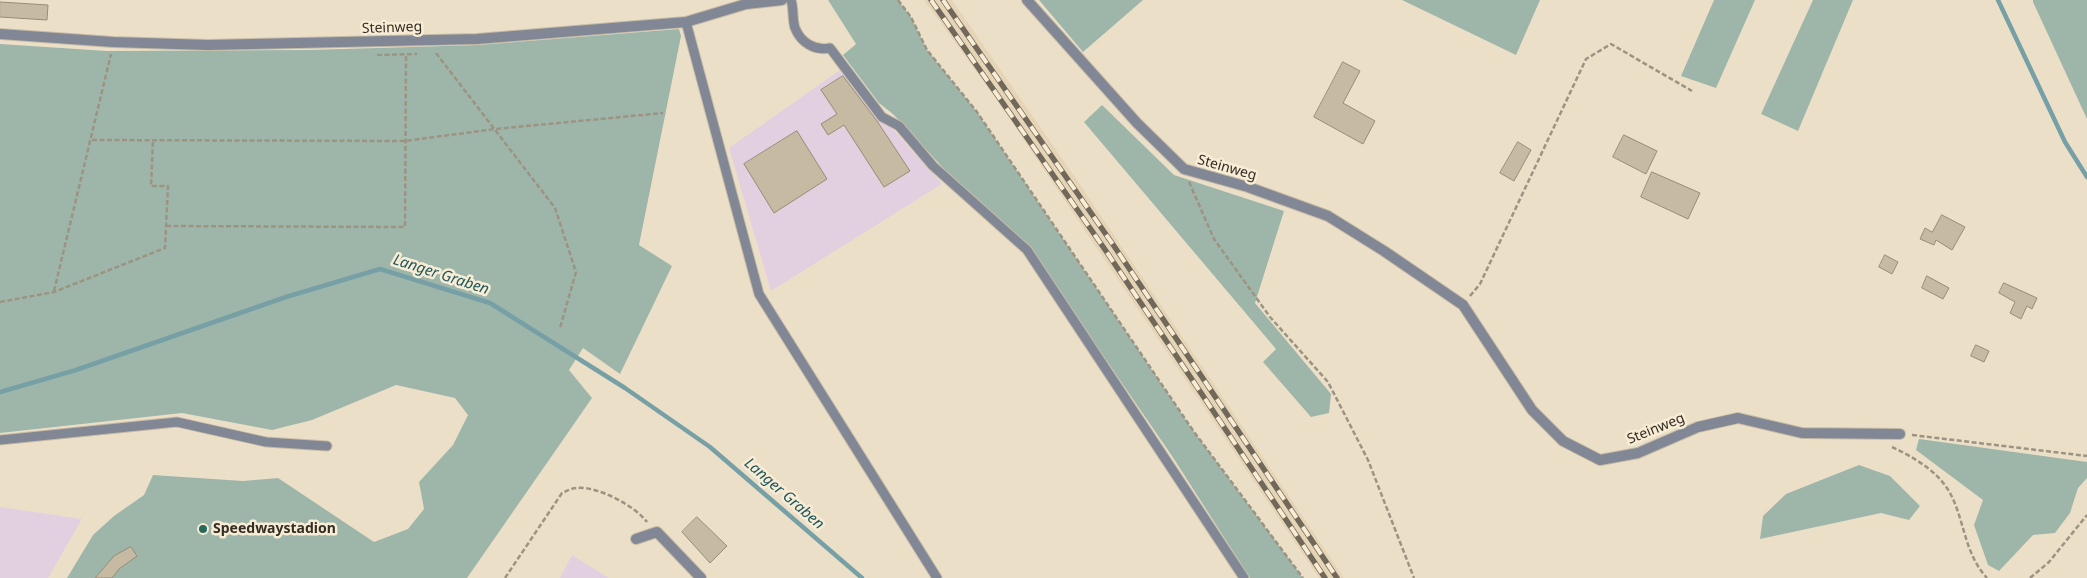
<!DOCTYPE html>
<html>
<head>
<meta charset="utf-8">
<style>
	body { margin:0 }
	canvas { display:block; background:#ecdfc8 }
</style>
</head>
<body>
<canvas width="2087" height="578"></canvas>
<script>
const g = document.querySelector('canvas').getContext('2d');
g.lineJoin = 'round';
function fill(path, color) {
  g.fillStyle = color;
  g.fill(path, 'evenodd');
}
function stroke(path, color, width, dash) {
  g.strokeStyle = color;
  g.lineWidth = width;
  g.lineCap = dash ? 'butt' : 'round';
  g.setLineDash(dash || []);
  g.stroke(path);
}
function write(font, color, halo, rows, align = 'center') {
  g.font = font + ' "Noto Sans",sans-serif';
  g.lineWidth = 5;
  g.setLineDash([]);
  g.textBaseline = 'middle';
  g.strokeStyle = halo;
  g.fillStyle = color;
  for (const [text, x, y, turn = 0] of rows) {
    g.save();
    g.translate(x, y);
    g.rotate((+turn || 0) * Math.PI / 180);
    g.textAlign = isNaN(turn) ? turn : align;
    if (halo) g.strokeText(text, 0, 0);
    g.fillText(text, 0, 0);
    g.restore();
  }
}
fill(new Path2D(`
	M924,0H952L1077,180L1344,578H1319L997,100Z`), '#e5d5b6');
fill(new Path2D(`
	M840,70L942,184L771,291L729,148Z
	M0,507L82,519L48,578H0Z
	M572,555L609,578H560Z`), '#e2d0e1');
fill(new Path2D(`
	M828,0H898L911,17L927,50L977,112L1192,429L1303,578H1250L1172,456L1029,248L959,185L894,115L879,103L843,55L856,44Z
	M1039,0H1143L1083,52Z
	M1402,0H1540L1516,55Z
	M1714,0H1755L1716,88L1681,76Z
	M1813,0H1853L1798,131L1761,114Z
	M2033,0H2087V119L2033,2Z
	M679,29L681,36L639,245L672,266L620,374L583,348L569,370L592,398L467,578H67L93,535L114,516L144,495L153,475L243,481L278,478L374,542L408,529L424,509L419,482L453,445L468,415L455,398L396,385L312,420L272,430L182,413L0,433V44L107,51L309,50L478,45Z
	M1102,105L1174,175L1284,211L1255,303L1331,394L1329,413L1311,417L1263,362L1276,349L1084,122Z
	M1919,439L2087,462V478L2078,488L2070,513L2055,533L2033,535L1999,571L1988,565L1974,525L1983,500L1916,450Z
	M1859,465L1890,476L1920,506L1909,520L1881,513L1760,539L1763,516L1786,494Z`), '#9eb6a9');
stroke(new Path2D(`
	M1998,0L2065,142L2087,177
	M0,392L76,370L286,297L380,269L490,303L625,388L710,447L862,578`), '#76a0a6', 4.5);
const building = new Path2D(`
	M0,2L48,5L47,20L0,17Z
	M1343,62L1360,71L1343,103L1375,121L1363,144L1314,117Z
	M843,76L877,121L910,171L884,187L844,125L828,135L821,124L837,114L821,90Z
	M797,131L827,179L774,213L744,164Z
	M1624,135L1657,151L1646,174L1613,157Z
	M1518,142L1531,150L1514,181L1500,173Z
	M1652,172L1700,193L1688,219L1641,197Z
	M1942,215L1965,227L1952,250L1936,240L1934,245L1920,239L1925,228L1932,232Z
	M1885,255L1898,262L1892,274L1879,267Z
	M1927,276L1949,288L1943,299L1922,288Z
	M2004,283L2037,298L2032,309L2027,306L2021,319L2010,313L2015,302L1999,293Z
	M1976,345L1989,351L1984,362L1971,356Z
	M697,517L727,546L710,563L682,532Z
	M131,547L137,556L119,569L112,578H95L114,556Z`);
fill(building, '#c6baa3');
stroke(building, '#978c76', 1);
const service = new Path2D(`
	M791,0C794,9 792,19 795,28C801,43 815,51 830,48L882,117L899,126L933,166L1027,250L1244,578
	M686,22L759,294L937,578
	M0,440L177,422L266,442L327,446`);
const minor = new Path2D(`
	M1027,0L1137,123L1184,169L1248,187L1328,216L1384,251L1463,305L1532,410L1563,441L1600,460L1638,453L1698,427L1738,418L1802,433L1900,434
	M0,34L113,42L208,45L477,39L686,22L746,4L782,0
	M636,539L657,532L701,578`);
stroke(service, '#c7bca7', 11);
stroke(minor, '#c7bca7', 12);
stroke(new Path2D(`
	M898,0L911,17L927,50L977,112L1192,429L1303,578
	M436,53L555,208L576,272L560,328
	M377,55L417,54
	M92,140L405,141L495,129L663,113
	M1189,182L1214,239L1270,317L1328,382L1368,460L1414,578
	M166,226L405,227L406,55
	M54,291L111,54
	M1470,296L1480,284L1586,59L1611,44L1692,91
	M0,302L54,292L165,248L168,186H151L153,140
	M1912,435L2087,456
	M1892,447C1913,457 1938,471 1950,493C1965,521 1964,553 1987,578
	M505,578L562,493C567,491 572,488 577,488C598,486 635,506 647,522
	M2030,578L2049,562L2087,515`), '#9c9382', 2.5, [5, 2.5]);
stroke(service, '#818794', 9);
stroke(minor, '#818794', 10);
const rail = new Path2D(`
	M931,0L1106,251L1325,578
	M943,0L1114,246L1337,578`);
stroke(rail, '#70685a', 5.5);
stroke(rail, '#f9ecd5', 4, [11]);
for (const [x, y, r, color] of [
	[203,529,5,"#256a5d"]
]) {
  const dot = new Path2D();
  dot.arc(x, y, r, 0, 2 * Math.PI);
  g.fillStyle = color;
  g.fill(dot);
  stroke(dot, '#f9ecd5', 2);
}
write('14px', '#332e25', '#f9ecd5', [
	["Steinweg",392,28,-2],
	["Steinweg",1227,168,16],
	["Steinweg",1656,429,-22]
]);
write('bold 14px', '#332e25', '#f9ecd5', [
	["Speedwaystadion",213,529]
], 'left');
write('italic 15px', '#1c575f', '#f9ecd5', [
	["Langer Graben",441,275,18],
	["Langer Graben",784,494,41]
]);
</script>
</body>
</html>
